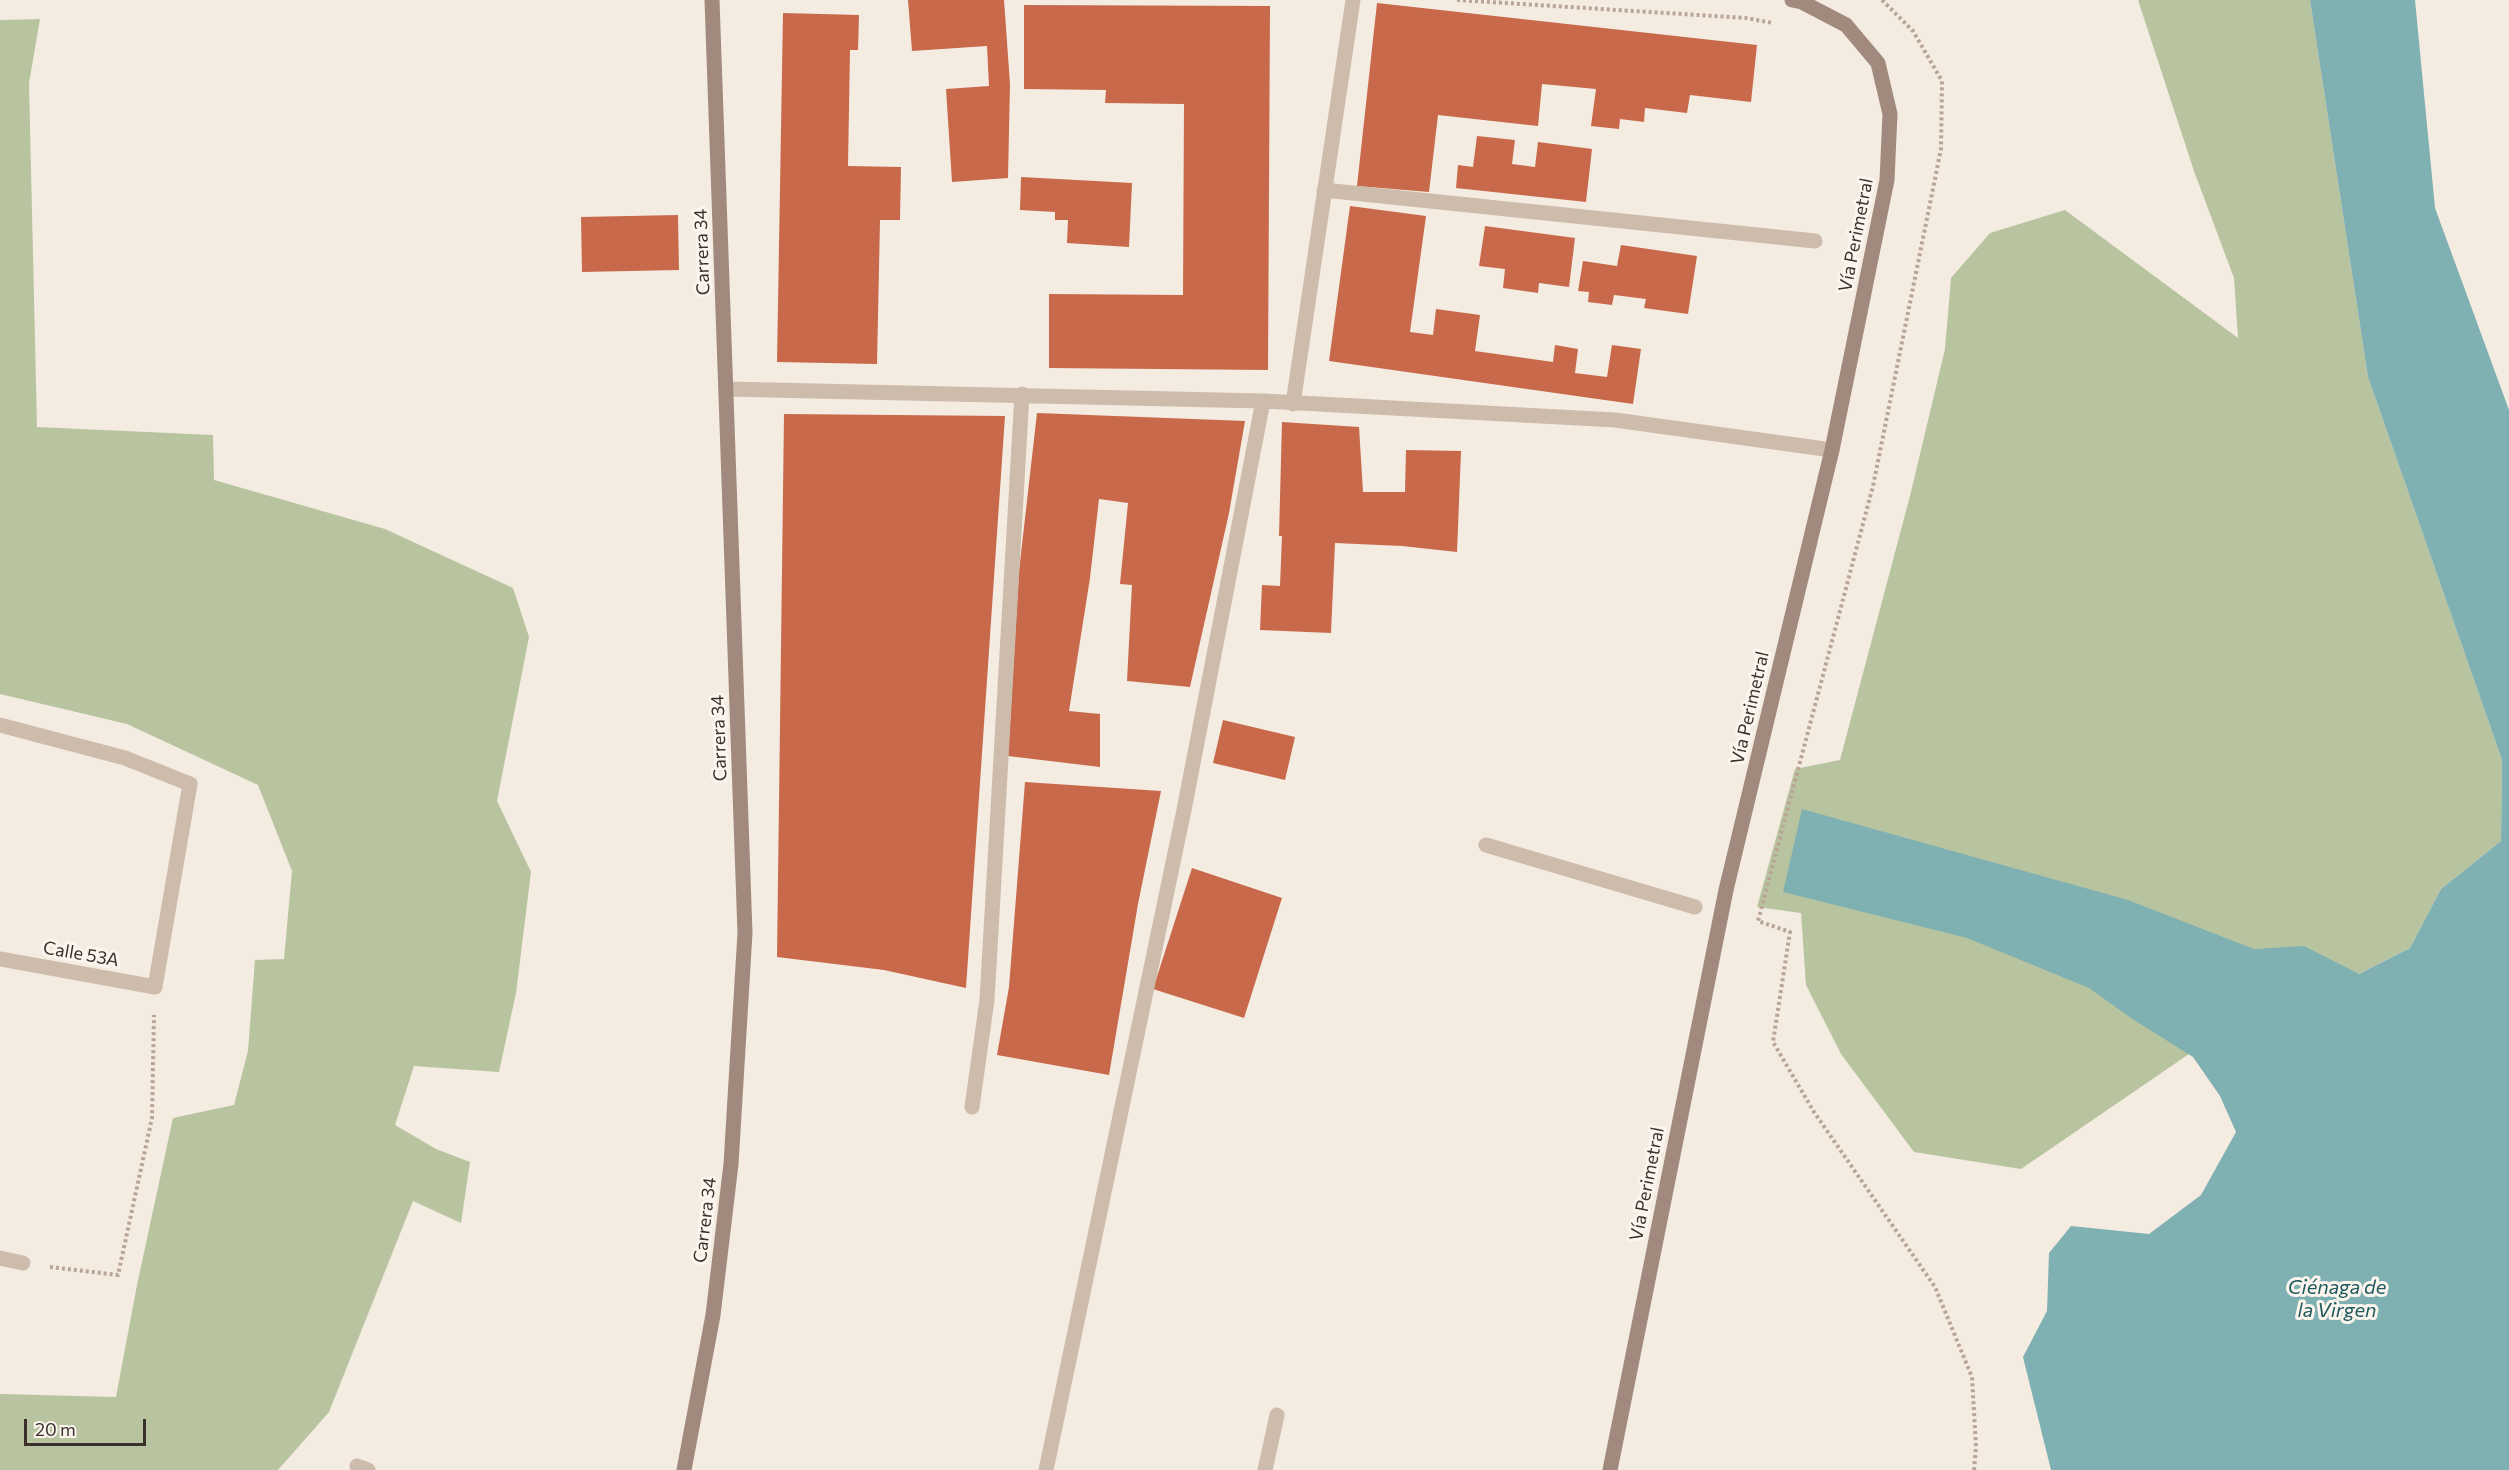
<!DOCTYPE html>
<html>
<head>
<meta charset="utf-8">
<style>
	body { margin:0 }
	#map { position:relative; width:2509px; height:1470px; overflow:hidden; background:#f4ebe1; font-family:Commissioner,sans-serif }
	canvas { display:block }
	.scale { position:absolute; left:24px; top:1419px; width:122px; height:27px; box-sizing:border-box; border:3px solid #3b302b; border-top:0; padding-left:8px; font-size:18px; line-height:21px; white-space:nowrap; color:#3b302b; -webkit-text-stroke:4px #fbf5ee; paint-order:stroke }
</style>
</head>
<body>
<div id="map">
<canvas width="2509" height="1470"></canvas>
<div class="scale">20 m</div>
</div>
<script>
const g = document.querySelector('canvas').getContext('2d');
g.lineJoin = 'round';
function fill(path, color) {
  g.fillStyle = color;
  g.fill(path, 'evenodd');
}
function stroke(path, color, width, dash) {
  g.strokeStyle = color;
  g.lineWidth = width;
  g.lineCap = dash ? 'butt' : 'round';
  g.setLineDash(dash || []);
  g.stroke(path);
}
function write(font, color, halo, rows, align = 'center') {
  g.font = font + ' Commissioner,sans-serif';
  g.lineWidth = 6;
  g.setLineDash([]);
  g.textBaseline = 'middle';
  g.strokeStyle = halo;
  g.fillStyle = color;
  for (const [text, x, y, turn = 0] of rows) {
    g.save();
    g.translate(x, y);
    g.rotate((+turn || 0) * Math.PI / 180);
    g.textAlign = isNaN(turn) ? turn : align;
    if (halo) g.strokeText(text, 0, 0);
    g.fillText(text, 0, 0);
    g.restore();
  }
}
fill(new Path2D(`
	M2138,0H2310L2368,377L2502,760L2501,841L2441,889L2410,948L2359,974L2211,1039L2021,1169L1914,1152L1841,1054L1806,985L1801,913L1757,907L1795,769L1840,760L1911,492L1945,349L1951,278L1990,233L2065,210L2238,338L2234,278L2194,171Z
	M40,19L29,83L37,427L213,435L214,480L385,529L513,588L529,637L497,801L531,872L516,993L499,1072L414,1066L395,1125L436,1149L470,1162L461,1223L413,1201L329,1412L278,1470H0V1394L116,1397L137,1285L173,1118L234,1105L248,1051L255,960L284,959L292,871L258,785L127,724L0,694V20Z`), '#b8c4a0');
fill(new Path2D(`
	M2310,0H2415L2435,208L2509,410V1470H2051L2023,1357L2047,1311L2049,1253L2071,1226L2149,1234L2201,1195L2236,1132L2220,1096L2193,1057L2131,1018L2089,988L1967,938L1783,892L1802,809L2128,900L2254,949L2304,946L2359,974L2410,948L2441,889L2501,841L2502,760L2368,377Z`), '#7fb0b2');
fill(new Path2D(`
	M908,0H1004L1010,84L1008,178L952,182L946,89L989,86L987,46L912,51Z
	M1377,3L1757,45L1751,102L1690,95L1687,113L1645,108L1644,122L1620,119L1619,129L1591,126L1596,89L1542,84L1538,126L1438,115L1429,192L1357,186Z
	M1024,5L1270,6L1268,370L1049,368V294L1183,295L1184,104L1105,103L1106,90L1024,89Z
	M783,13L859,15L858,50H850L848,166L901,167L900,220H880L877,364L777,362Z
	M1477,136L1515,140L1512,164L1535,167L1538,142L1592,149L1586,202L1456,188L1458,165L1473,167Z
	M1021,177L1132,183L1129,247L1067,243L1068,220H1055V212L1020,210Z
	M1350,206L1426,216L1410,332L1433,335L1436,309L1480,315L1475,351L1553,362L1555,345L1578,349L1575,373L1607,377L1612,345L1641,349L1633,404L1329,361Z
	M678,215L679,270L582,272L581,217Z
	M1485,226L1575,238L1569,287L1539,283L1538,293L1503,288L1505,269L1479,266Z
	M1621,245L1697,256L1688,314L1644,308L1646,299L1614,295L1612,305L1588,302L1589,292L1578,291L1583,261L1617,266Z
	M1037,413L1245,421L1229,513L1190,687L1127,681L1132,585L1120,584L1128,503L1099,499L1090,578L1069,711L1100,714V767L1008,756L1019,571Z
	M784,414L1005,416L966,988L884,970L777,957Z
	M1282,422L1359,427L1363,492H1405L1406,450L1461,451L1457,552L1402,546L1335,543L1331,633L1260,630L1262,585L1280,586L1282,536H1279Z
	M1223,720L1295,737L1285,780L1213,763Z
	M1025,782L1161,791L1138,904L1109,1075L997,1055L1009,987Z
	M1192,868L1282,898L1244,1018L1153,989Z`), '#c8694b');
stroke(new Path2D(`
	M1457,0L1746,18L1773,23
	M1882,0L1913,31L1942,81L1941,149L1873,486L1758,921L1790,932L1773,1042L1814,1112L1935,1287L1972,1377L1976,1447L1974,1470
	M50,1267L118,1275L152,1118L154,1015`), '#b9a596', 4, [3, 3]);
stroke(new Path2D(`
	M1324,190L1815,241
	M726,389L1263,401L1615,420L1832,450
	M1293,404L1353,0
	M0,725L125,758L190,784L155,987L0,959
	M1486,845L1695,907
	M972,1107L987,1000L1022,394
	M0,1258L23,1263
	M357,1466L368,1470
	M1046,1470L1184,810L1263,401
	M1265,1470L1277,1415`), '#cdbbac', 15);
stroke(new Path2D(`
	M684,1470L713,1315L731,1164L745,933L712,0
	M1610,1470L1726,890L1832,450L1887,180L1890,114L1878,63L1846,25L1802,2L1792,0`), '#a18a7d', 15);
write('18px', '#3b302b', '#fbf5ee', [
	["Vía Perimetral",1856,235,-79],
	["Carrera 34",702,252,-92],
	["Vía Perimetral",1750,708,-77],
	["Carrera 34",719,738,-92],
	["Calle 53A",81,954,10],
	["Vía Perimetral",1647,1184,-79],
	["Carrera 34",705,1220,-83]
]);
write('italic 20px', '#1f5a5e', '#fbf5ee', [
	["Ciénaga de",2337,1287],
	["la Virgen",2337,1310]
]);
</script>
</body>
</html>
